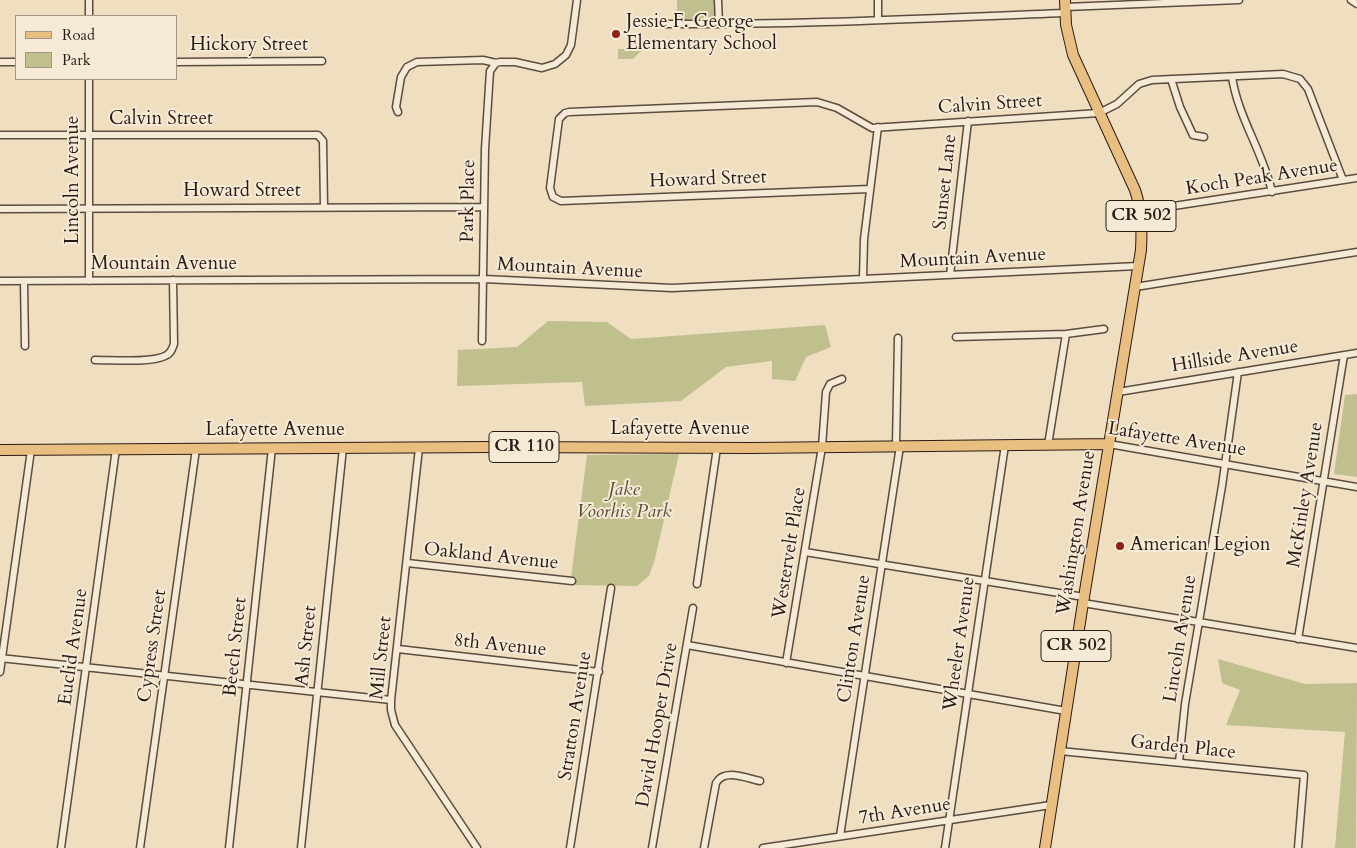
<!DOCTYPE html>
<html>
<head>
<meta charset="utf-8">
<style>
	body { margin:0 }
	#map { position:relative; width:1357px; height:848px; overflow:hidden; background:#efdebf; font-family:Cardo,serif }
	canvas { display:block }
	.legend { position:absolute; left:15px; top:15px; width:162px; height:65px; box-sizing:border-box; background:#f5ead5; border:1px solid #a49788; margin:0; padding:6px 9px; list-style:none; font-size:15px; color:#2a1b15 }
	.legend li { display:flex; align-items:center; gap:10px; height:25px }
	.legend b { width:25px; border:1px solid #a49788 }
</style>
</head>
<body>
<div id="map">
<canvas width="1357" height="848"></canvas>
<ul class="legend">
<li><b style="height:6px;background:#e8bf80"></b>Road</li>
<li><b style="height:14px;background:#bfc08e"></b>Park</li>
</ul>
</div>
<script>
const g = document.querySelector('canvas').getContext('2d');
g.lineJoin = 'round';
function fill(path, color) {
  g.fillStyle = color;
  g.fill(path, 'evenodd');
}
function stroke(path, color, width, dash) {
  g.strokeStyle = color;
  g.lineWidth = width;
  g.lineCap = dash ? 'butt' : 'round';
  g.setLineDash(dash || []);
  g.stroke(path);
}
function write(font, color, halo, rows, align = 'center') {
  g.font = font + ' Cardo,serif';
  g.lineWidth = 4;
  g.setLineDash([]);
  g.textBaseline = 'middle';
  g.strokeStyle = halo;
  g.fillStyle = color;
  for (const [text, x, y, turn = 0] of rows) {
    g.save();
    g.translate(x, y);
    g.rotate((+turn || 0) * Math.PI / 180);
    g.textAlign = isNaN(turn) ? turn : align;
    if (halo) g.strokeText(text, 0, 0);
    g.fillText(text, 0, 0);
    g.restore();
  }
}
fill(new Path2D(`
	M677,0H717V22L677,26Z
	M646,38L651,41L648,49L640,52L633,59H618V49H634Z
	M548,321L607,322L631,339L825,325L831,347L806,357L795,381L772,379V361L726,367L681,401L585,406L582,382L457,386L458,350L517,347Z
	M1357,394V477L1334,474L1345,395Z
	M679,454L655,559L649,576L637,586L570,585L587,455Z
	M1218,659L1305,684L1357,683L1356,848H1335L1345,732L1226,725L1240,690L1222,683Z`), '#bfc08e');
const minor = new Path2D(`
	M89,0V16
	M718,0L719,24
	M878,0V20
	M1351,0L1357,4
	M1065,7L1239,0
	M663,24C797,25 931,18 1065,13
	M0,62H16
	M176,62L322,61
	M1232,77C1238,117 1263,152 1272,192
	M89,79V281
	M1171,79L1180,107L1193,135L1204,137
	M398,112L396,107L401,77L407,67L417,62L483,60L496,63L500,62H515L542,68L555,64L566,55L571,45L577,0
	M0,135H318L323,141L324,207
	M870,189L561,201L553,197L550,188L559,119L565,113L569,112L817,102L837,108L872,128L1099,113L1117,104L1139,84L1152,80L1283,74L1300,79L1308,89L1343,180
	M0,209L484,207
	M1141,211L1357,178
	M950,275L968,121
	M863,279L864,239L878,127
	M0,281L484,279L672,288L1138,266
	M24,281L25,346
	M1135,287L1357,252
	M956,337L1066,334L1104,329
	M482,341L485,149L490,71L496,63
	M95,360C112,360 151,363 165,356C171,354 172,349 174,344L173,280
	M1118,392L1357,353
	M1109,444L1357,487
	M1048,445L1066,334
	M896,446L898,338
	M419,448L391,700V710L395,725L477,848
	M805,552L1084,597
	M407,563L572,581
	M697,584L717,448
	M1083,603L1357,648
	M1298,639L1344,355
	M687,645L1066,711
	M398,649L599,672
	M0,658L391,700
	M786,663L822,447L826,392L830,384L842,379
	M0,672L31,450
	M1060,751L1304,775L1298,848
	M1179,762L1185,704L1222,486L1238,372
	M840,836L900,446
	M61,848L116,449
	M140,848L196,449
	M229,848L272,448
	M301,848L343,448
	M570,848L611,588
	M652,848L693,608
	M704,848L716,783C724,768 746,778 760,781
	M763,848L1051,805
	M945,848L1005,445`);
const primary = new Path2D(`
	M0,450L493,447L752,448L1109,444
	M1045,848L1083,603L1141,250C1142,229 1142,211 1135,190L1073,55L1066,25L1065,0`);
stroke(minor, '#5b4c40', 9);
stroke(primary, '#2a1b15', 12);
stroke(minor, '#f5ead5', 6);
stroke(primary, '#e8bf80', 10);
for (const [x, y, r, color] of [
	[616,34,5,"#8f2418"],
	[1120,546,5,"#8f2418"]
]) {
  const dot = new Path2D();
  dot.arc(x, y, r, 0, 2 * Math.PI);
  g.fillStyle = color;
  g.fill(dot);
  stroke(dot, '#f5ead5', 2);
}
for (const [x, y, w] of [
	[1141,216,70],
	[524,447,70],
	[1076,646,70]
]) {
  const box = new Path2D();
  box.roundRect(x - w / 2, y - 15.5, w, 31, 4);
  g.fillStyle = '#f5ead5';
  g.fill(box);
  stroke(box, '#2a1b15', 1);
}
write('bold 18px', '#2a1b15', null, [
	["CR 502",1141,216],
	["CR 110",524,447],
	["CR 502",1076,646]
]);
write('19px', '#2a1b15', '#f5ead5', [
	["Jessie F. George",626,23],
	["Elementary School",626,45],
	["American Legion",1130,546]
], 'left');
write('19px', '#2a1b15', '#f5ead5', [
	["Hickory Street",249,46],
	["Calvin Street",990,105,-4],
	["Calvin Street",161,120],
	["Koch Peak Avenue",1262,178,-9],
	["Lincoln Avenue",74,180,-90],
	["Howard Street",708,180,-2],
	["Sunset Lane",946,182,-84],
	["Howard Street",242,192],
	["Park Place",469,201,-89],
	["Mountain Avenue",973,259,-3],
	["Mountain Avenue",164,265],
	["Mountain Avenue",570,269,3],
	["Hillside Avenue",1235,357,-9],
	["Lafayette Avenue",680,430],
	["Lafayette Avenue",275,431],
	["Lafayette Avenue",1177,440,9],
	["McKinley Avenue",1306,495,-81],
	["Washington Avenue",1077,533,-81],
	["Westervelt Place",790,553,-81],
	["Oakland Avenue",491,557,6],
	["Clinton Avenue",855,639,-81],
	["Lincoln Avenue",1181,639,-81],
	["Wheeler Avenue",960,644,-82],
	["Cypress Street",153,646,-82],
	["Ash Street",307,646,-84],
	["8th Avenue",500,646,6],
	["Euclid Avenue",74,647,-82],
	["Beech Street",236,647,-84],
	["Mill Street",382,658,-84],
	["Stratton Avenue",576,716,-81],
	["David Hooper Drive",658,725,-80],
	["Garden Place",1183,748,6],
	["7th Avenue",905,812,-9]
]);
write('italic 19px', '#574d39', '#f5ead5', [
	["Jake",624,491],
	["Voorhis Park",624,513]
]);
</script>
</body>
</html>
